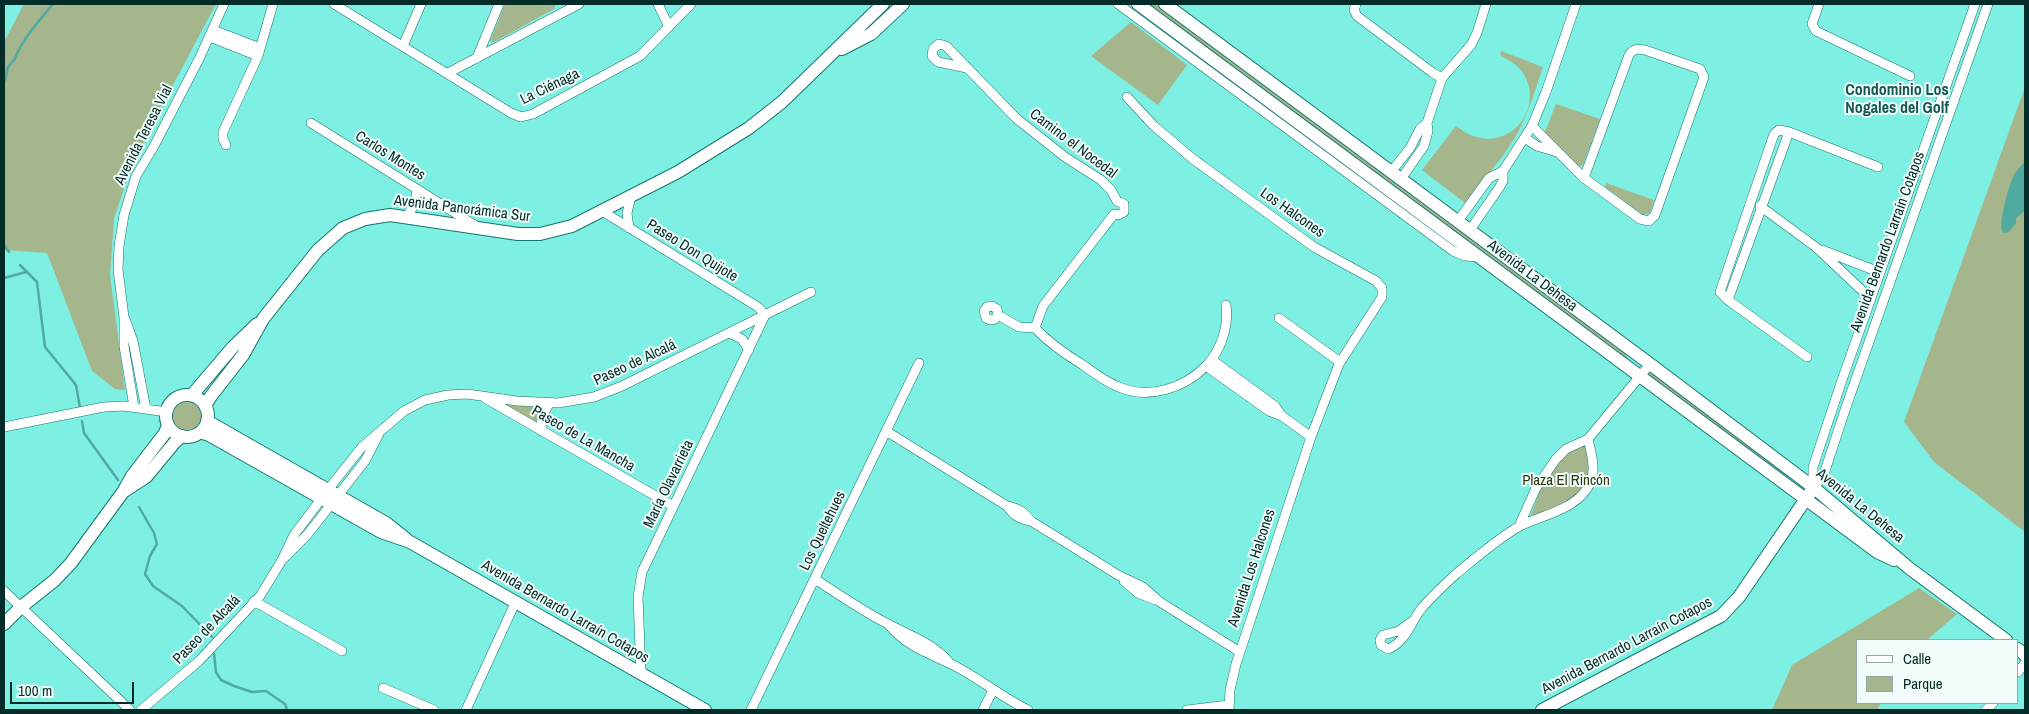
<!DOCTYPE html>
<html>
<head>
<meta charset="utf-8">
<style>
	body { margin:0 }
	#map { position:relative; width:2029px; height:714px; overflow:hidden; background:#7df0e3; font-family:"Archivo Narrow",sans-serif }
	canvas { display:block }
	.frame { position:absolute; inset:0; border:5px solid #032b27; pointer-events:none }
	.legend { position:absolute; left:1856px; top:639px; width:162px; height:65px; box-sizing:border-box; background:#f2fdfb; border:1px solid #92a9a6; margin:0; padding:6px 9px; list-style:none; font-size:15px; color:#032b27 }
	.legend li { display:flex; align-items:center; gap:10px; height:25px }
	.legend b { width:25px; border:1px solid #92a9a6 }
	.scale { position:absolute; left:10px; top:682px; width:124px; height:22px; box-sizing:border-box; border:2px solid #032b27; border-top:0; padding-left:6px; font-size:15px; line-height:18px; white-space:nowrap; color:#032b27; -webkit-text-stroke:4px #f2fdfb; paint-order:stroke }
</style>
</head>
<body>
<div id="map">
<canvas width="2029" height="714"></canvas>
<div class="frame"></div>
<ul class="legend">
<li><b style="height:6px;background:#fff"></b>Calle</li>
<li><b style="height:14px;background:#a5b68c"></b>Parque</li>
</ul>
<div class="scale">100 m</div>
</div>
<script>
const g = document.querySelector('canvas').getContext('2d');
g.lineJoin = 'round';
function fill(path, color) {
  g.fillStyle = color;
  g.fill(path, 'evenodd');
}
function stroke(path, color, width, dash) {
  g.strokeStyle = color;
  g.lineWidth = width;
  g.lineCap = dash ? 'butt' : 'round';
  g.setLineDash(dash || []);
  g.stroke(path);
}
function write(font, color, halo, rows, align = 'center') {
  g.font = font + ' "Archivo Narrow",sans-serif';
  g.lineWidth = 4;
  g.setLineDash([]);
  g.textBaseline = 'middle';
  g.strokeStyle = halo;
  g.fillStyle = color;
  for (const [text, x, y, turn = 0] of rows) {
    g.save();
    g.translate(x, y);
    g.rotate((+turn || 0) * Math.PI / 180);
    g.textAlign = isNaN(turn) ? turn : align;
    if (halo) g.strokeText(text, 0, 0);
    g.fillText(text, 0, 0);
    g.restore();
  }
}
fill(new Path2D(`
	M24,4H216L156,117L127,179L114,219L110,275L125,390L115,389L92,371L47,253L4,250V42Z
	M505,4H556L554,9L494,42L490,41Z
	M1147,4H1157L1626,353L1627,359L1622,358Z
	M1131,22L1187,65L1158,105L1091,56Z
	M1501,51L1543,67C1536,88 1529,112 1518,132C1505,157 1482,180 1465,203L1422,170L1456,126C1505,165 1552,105 1519,68C1515,63 1506,59 1500,55Z
	M2025,87V532L1934,462L1904,422Z
	M1556,104L1600,119L1583,165L1578,166L1545,132Z
	M1606,183L1654,200L1650,213L1643,215L1605,187Z
	M1650,372L1790,475L1788,479L1652,379L1648,374Z
	M173 416a14 14 0 1 1 28 0a14 14 0 1 1-28 0Z
	M508,403L538,408L540,410L536,422L532,421L506,407V404Z
	M1584,445C1600,474 1580,498 1553,509C1545,512 1538,516 1531,515L1545,479L1566,454Z
	M1919,588L1957,614L1927,640H1858V703H1881L1877,710H1772L1792,665Z`), '#a5b68c');
fill(new Path2D(`
	M2025,161V211L2016,218V223L2009,232L2004,233L2002,231C1999,220 2009,184 2015,173C2018,169 2022,165 2025,161Z`), '#50aaa0');
stroke(new Path2D(`
	M4,82C7,77 6,72 8,67C10,64 14,61 15,58C23,38 39,21 53,4
	M4,245L9,252
	M20,265L37,282L45,347L76,385L80,408
	M4,278L26,272
	M82,421L84,433L118,480
	M139,507L154,533L157,544L150,556L145,574L153,586L182,606L212,637
	M214,654L216,672L221,680L234,686L252,692L266,691L285,704L287,710`), '#50aaa0', 2.5);
const street = new Path2D(`
	M334,4L511,113L521,117L533,114L640,56L691,4
	M658,4L669,27
	M1118,4L1453,251L1465,256L1480,257
	M1356,4L1354,10L1357,16L1433,73L1442,78
	M1819,4L1812,24L1816,31L1910,76
	M213,30L260,48
	M210,37L258,56
	M403,46L421,4
	M477,58L499,4
	M967,68L938,62L932,56L933,49L939,44L946,46L1017,119L1065,157L1101,180L1111,190L1117,201L1124,204V212L1118,215L1114,214
	M448,73L579,4
	M1127,97L1154,126L1193,159L1314,247L1376,281L1382,288V297L1339,364L1311,437L1236,664L1230,690L1229,710
	M311,123L476,226
	M1532,126L1584,178L1640,219L1649,221L1655,215L1704,77L1700,69L1645,50C1638,49 1633,48 1629,55L1584,178
	M1525,138L1537,146L1557,152
	M226,145L223,139V132L258,56L273,4
	M1391,172L1410,148L1420,129L1427,123
	M1401,179L1424,146L1428,131L1427,123L1442,78L1471,45L1477,33L1486,4
	M1760,206L1817,248L1870,298
	M602,211L758,307L765,315L642,572L638,597L641,674
	M407,216L415,204L417,189
	M1458,221L1489,178L1503,171L1532,126L1546,92L1576,4
	M629,228L627,213L631,196
	M1470,230L1499,188L1503,181V171
	M1822,250L1879,272
	M1728,300L1789,132
	M998,315L995,319L990,320L986,318L984,311L987,307L992,306L997,309L998,315L1019,327L1035,328C1049,343 1065,354 1083,365C1094,373 1106,382 1119,387C1149,400 1185,388 1207,365C1221,350 1229,326 1226,305
	M1279,318L1340,362
	M125,319L133,341L146,409
	M1035,328L1043,306L1114,214
	M729,333L742,339L749,350
	M1807,357L1728,300L1720,292L1774,134L1779,130L1789,132L1878,167
	M1212,360L1275,406L1282,416L1311,437
	M1206,366L1269,411L1282,416
	M485,398L673,506
	M134,407L124,346V317L118,270L119,246L124,215L136,176L153,148L199,59L224,4
	M4,427L104,407L124,406L167,412
	M541,431L542,416L549,404
	M886,431L1007,506C1018,508 1024,512 1031,521
	M1813,487L1823,477L1845,410L1988,4
	M1813,487V467L1841,383L1975,4
	M1007,506C1014,516 1019,519 1031,521L1118,575L1143,587L1160,602L1240,652
	M1519,526L1536,488L1556,459L1566,449L1588,439L1650,364
	M284,558L307,535L365,461L379,434
	M815,579C836,593 866,613 888,624C909,635 932,643 948,661
	M1124,581L1138,593L1155,600
	M4,591L130,710
	M254,601L342,651
	M1411,622L1399,631L1383,635L1380,640L1381,645L1388,649C1405,643 1411,622 1421,609C1432,596 1444,585 1456,574C1473,560 1501,536 1520,526C1542,515 1571,511 1586,490C1598,475 1592,456 1588,439
	M889,625C906,646 928,653 951,664C978,677 1001,697 1028,710
	M2018,672L2025,663
	M383,688L434,710
	M141,710L199,661L260,596L282,560L294,535L334,482L362,447L404,411L425,400L448,395L467,394L517,401L558,403L594,397L622,386L811,292
	M466,710L515,603
	M751,710L919,363
	M983,710L993,690
	M1187,710L1229,705
	M1986,710L1993,703`);
const secondary = new Path2D(`
	M1138,4L1877,552L1894,560
	M1165,4L1650,364L1813,487L1909,568L2006,640
	M842,49L871,34L903,4
	M192,395L233,347L257,324
	M166 416a21 21 0 1 1 42 0a21 21 0 1 1-42 0Z
	M205,406L211,396L243,355L263,319L318,250L343,228L365,219L390,215L518,234H540L572,226L678,172L749,128L782,102L883,4
	M207,421L386,523L406,539
	M200,432L209,435L381,532L410,542L705,710
	M123,492L146,477L175,442L182,436
	M4,624L21,607L55,580L71,563L123,492L132,476L165,433L168,425
	M2018,649L2025,655
	M1542,710L1721,616L1739,597L1810,493`);
stroke(street, '#12776e', 10);
stroke(secondary, '#12776e', 14);
stroke(street, '#fff', 9);
stroke(secondary, '#fff', 12);
write('15px', '#032b27', '#f2fdfb', [
	["La Ciénaga",550,87,-26],
	["Avenida Teresa Vial",144,135,-63],
	["Camino el Nocedal",1073,144,37],
	["Carlos Montes",390,156,32],
	["Avenida Panorámica Sur",462,209,7],
	["Los Halcones",1292,213,35],
	["Avenida Bernardo Larraín Cotapos",1888,242,-70],
	["Paseo Don Quijote",692,251,32],
	["Avenida La Dehesa",1532,276,37],
	["Paseo de Alcalá",635,363,-25],
	["Paseo de La Mancha",583,439,30],
	["María Olavarrieta",669,484,-64],
	["Avenida La Dehesa",1860,506,39],
	["Los Queltehues",823,531,-64],
	["Avenida Los Halcones",1252,568,-72],
	["Avenida Bernardo Larraín Cotapos",565,612,30],
	["Paseo de Alcalá",207,630,-46],
	["Avenida Bernardo Larraín Cotapos",1627,646,-28]
]);
write('15px', '#2a380a', '#f2fdfb', [
	["Plaza El Rincón",1566,481]
]);
write('bold 16px', '#165851', '#f2fdfb', [
	["Condominio Los",1897,91],
	["Nogales del Golf",1897,109]
]);
</script>
</body>
</html>
